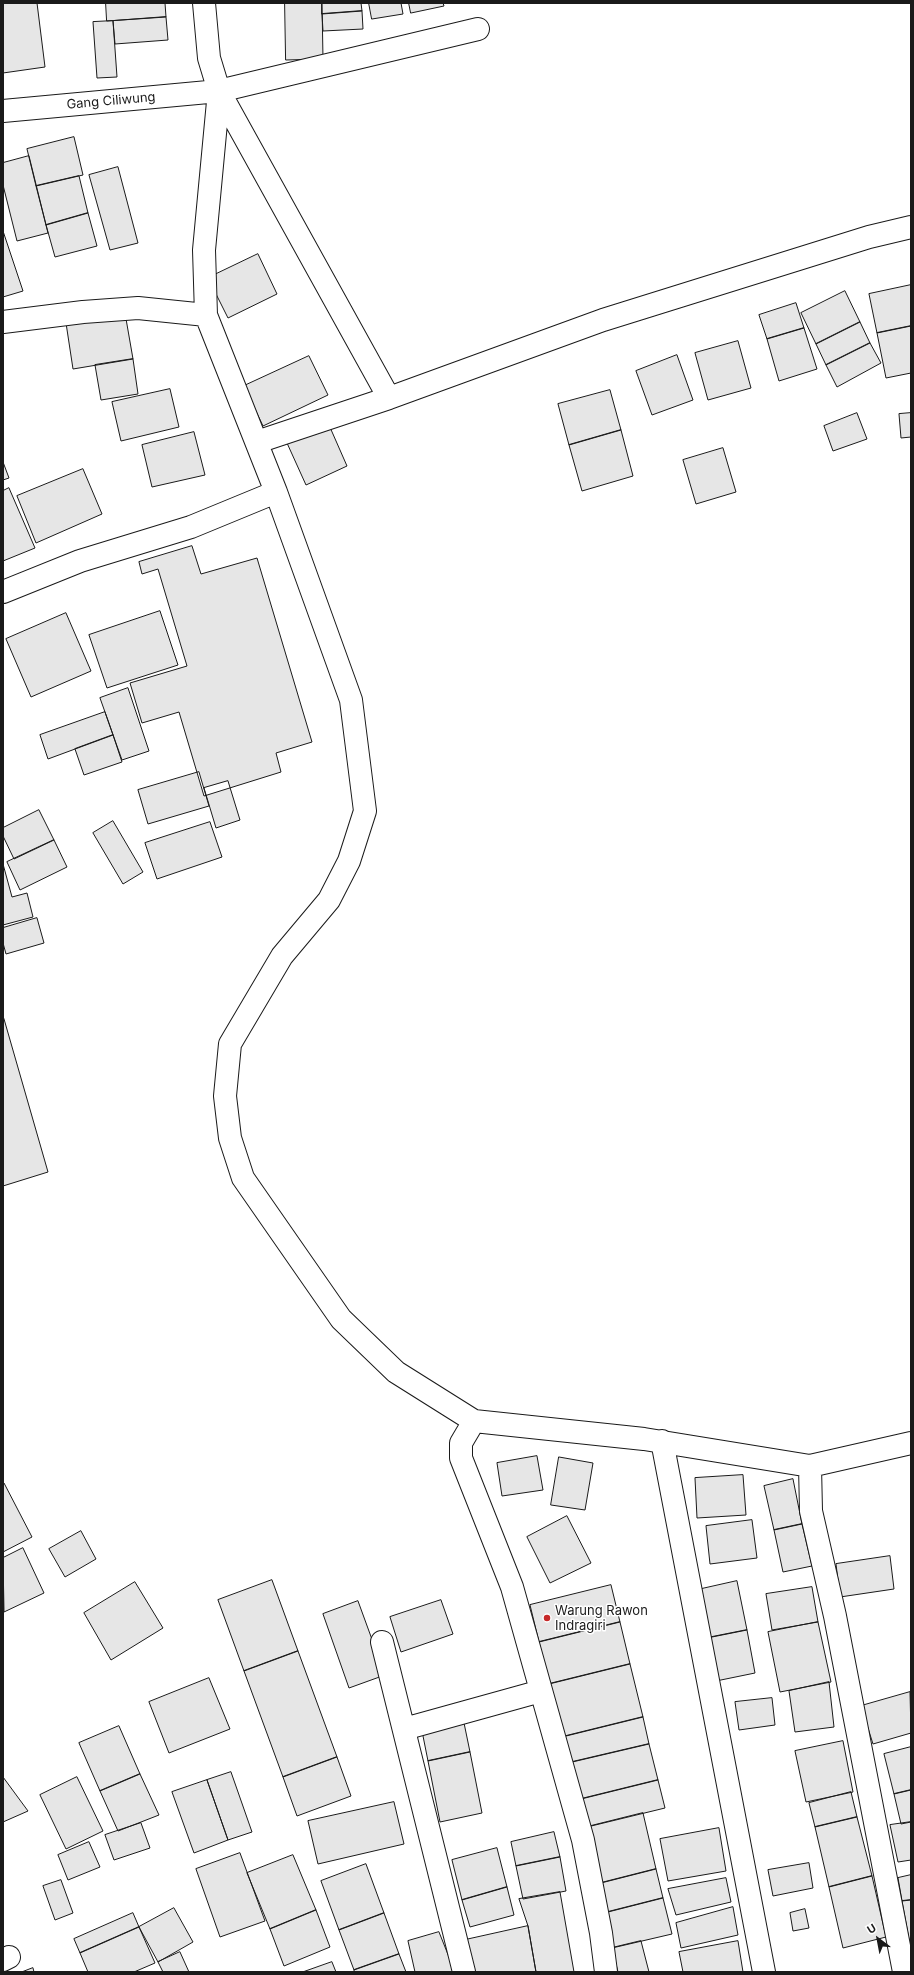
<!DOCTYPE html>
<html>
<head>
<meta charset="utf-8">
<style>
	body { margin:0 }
	#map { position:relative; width:914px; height:1975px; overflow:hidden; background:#fff; font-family:Inter,sans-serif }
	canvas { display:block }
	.frame { position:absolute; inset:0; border:4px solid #1a1a1a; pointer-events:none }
	.north { position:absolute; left:858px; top:1919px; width:40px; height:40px; -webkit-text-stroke:3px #fff; paint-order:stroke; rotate:328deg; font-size:11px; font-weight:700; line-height:16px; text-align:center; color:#1a1a1a }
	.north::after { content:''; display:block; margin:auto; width:14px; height:18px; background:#1a1a1a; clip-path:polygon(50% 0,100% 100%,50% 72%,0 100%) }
</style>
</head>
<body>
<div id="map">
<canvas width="914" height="1975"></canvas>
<div class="frame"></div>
<div class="north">U</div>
</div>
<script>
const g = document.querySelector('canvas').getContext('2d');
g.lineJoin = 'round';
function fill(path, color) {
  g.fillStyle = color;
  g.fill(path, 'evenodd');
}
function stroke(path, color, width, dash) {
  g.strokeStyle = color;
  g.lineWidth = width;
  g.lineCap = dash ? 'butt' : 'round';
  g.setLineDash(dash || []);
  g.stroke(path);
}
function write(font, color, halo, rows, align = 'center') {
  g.font = font + ' Inter,sans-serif';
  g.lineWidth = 3;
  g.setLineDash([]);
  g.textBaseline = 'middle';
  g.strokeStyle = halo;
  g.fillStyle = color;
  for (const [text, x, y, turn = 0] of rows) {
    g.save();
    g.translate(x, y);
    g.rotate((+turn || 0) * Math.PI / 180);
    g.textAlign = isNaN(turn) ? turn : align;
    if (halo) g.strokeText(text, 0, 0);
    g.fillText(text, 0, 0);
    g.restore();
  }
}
const building = new Path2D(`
	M3,3H37L45,67L3,73Z
	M106,3H165L166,17L107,21Z
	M285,3H322L323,59L286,60Z
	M322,3H361L362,11L322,14Z
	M369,3H401L403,14L372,19Z
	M409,3H443L444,6L411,13Z
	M362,11L363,29L323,31L322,14Z
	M166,17L168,40L115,44L113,21Z
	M113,21L117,77L97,78L93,22Z
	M74,137L83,175L36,186L27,149Z
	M29,156L48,233L17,241L3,185V163Z
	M118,167L138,243L110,250L89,175Z
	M79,176L88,213L46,225L36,186Z
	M88,213L97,246L55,257L46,225Z
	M3,231L23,291L3,297Z
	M258,254L277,294L228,318L208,278Z
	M911,285V326L877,333L869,294Z
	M845,291L860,322L816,344L801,313Z
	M796,303L804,328L767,339L759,315Z
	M125,313L133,359L73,369L66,323Z
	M860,322L870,343L826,365L816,344Z
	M911,326V373L886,378L877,333Z
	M804,328L817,369L779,381L767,339Z
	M738,341L751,388L708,400L695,353Z
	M870,343L881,363L837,387L826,365Z
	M677,355L693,400L652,415L636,371Z
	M309,356L328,395L263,426L244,386Z
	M133,359L138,394L101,400L95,365Z
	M170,389L179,427L121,441L112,402Z
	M610,390L621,430L569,445L558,404Z
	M857,413L867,439L833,451L824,426Z
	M911,413V437L901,438L899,414Z
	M329,425L347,466L306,485L287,443Z
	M621,430L633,476L582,491L569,445Z
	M194,432L205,475L152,487L142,445Z
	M723,448L736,492L696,504L683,460Z
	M3,462L9,478L3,480Z
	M83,469L102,514L36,543L17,496Z
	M9,488L35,548L3,561V491Z
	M192,546L201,574L257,558L312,742L276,753L281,772L204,796L179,712L142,723L130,683L187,666L158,569L142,574L139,562Z
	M160,611L178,665L107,688L89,635Z
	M66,613L91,671L31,697L6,639Z
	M128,688L149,751L122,760L100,698Z
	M105,712L113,735L48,759L40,735Z
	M113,735L122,762L84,775L75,749Z
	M199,772L209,806L148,824L138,790Z
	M228,781L240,820L216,828L204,788Z
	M39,810L54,840L14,859L3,836V828Z
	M113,821L143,872L123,884L93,833Z
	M210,822L222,857L157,879L145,843Z
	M54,840L67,867L20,890L7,862Z
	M3,864L12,897L27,893L33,917L3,925Z
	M37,918L44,943L6,954L3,943V928Z
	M4,1019L48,1172L3,1186V1020Z
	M537,1456L543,1490L502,1496L497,1463Z
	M559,1457L593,1463L585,1510L551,1505Z
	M743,1475L746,1515L697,1518L695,1478Z
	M793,1479L802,1524L774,1530L764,1486Z
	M3,1483H4L32,1537L3,1552Z
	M567,1516L591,1563L550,1583L527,1537Z
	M752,1520L757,1558L710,1564L706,1526Z
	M802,1524L812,1566L783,1572L774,1530Z
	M81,1531L96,1559L65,1577L49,1549Z
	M23,1548L44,1593L4,1612L3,1558Z
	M890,1556L894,1589L840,1597L836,1564Z
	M272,1580L298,1651L244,1671L218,1600Z
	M737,1581L747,1630L707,1638L697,1590Z
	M135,1582L163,1628L111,1660L84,1613Z
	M611,1585L620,1622L539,1642L530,1605Z
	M812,1587L818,1622L772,1630L766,1594Z
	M441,1600L453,1634L401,1652L390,1617Z
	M358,1601L385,1675L349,1688L323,1614Z
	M620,1622L630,1664L549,1684L539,1642Z
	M818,1622L831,1682L780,1692L768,1632Z
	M747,1630L755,1673L716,1681L707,1638Z
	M298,1651L337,1757L283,1777L244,1671Z
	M630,1664L643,1717L562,1737L549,1684Z
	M209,1678L230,1729L169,1753L149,1702Z
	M829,1682L834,1727L795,1732L789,1691Z
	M910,1692L911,1733L873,1744L861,1706Z
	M772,1698L775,1725L739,1730L735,1702Z
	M643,1717L649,1744L568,1763L562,1737Z
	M463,1718L470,1752L428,1761L421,1726Z
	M119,1726L140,1774L100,1791L79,1743Z
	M843,1741L853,1792L806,1802L795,1751Z
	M649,1744L658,1780L577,1800L568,1763Z
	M911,1747V1790L894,1794L884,1754Z
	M470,1752L482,1813L440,1822L428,1761Z
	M337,1757L351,1796L297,1816L283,1777Z
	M231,1772L252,1832L228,1840L207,1780Z
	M140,1774L159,1815L118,1831L100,1791Z
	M3,1777L28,1811L3,1822Z
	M77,1777L103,1831L66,1849L40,1795Z
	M207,1780L228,1840L194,1853L172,1792Z
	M658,1780L665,1808L583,1828L577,1800Z
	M911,1790V1822L901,1824L894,1794Z
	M851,1792L857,1817L815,1827L809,1803Z
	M394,1802L404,1844L318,1864L308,1821Z
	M643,1813L656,1869L597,1884L583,1828Z
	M857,1817L872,1876L829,1887L815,1827Z
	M911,1822V1860L898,1862L890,1825Z
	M141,1823L150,1848L114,1860L105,1835Z
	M719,1828L726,1871L668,1881L660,1839Z
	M554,1832L560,1857L516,1866L511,1842Z
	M89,1842L100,1867L68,1880L58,1855Z
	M497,1848L507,1887L462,1900L452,1860Z
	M240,1853L265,1921L220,1937L196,1869Z
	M293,1855L316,1910L270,1929L247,1873Z
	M560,1857L566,1891L523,1899L516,1866Z
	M809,1863L813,1888L773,1896L768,1870Z
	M366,1864L384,1913L339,1930L321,1881Z
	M656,1869L663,1898L604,1913L597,1884Z
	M911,1875V1900L902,1901L898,1878Z
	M872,1876L886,1937L843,1948L829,1887Z
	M726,1878L731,1902L676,1915L668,1889Z
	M61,1880L73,1913L55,1920L43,1886Z
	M507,1887L514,1915L470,1927L462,1900Z
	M560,1892L574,1972H536L528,1926L519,1899Z
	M663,1898L672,1934L612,1948L604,1913Z
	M911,1900V1945H910L902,1901Z
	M733,1907L738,1935L681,1948L676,1923Z
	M174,1908L193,1942L158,1962L139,1927Z
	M805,1909L809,1928L793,1931L790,1913Z
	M316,1910L330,1947L284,1966L270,1929Z
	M133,1913L139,1927L80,1953L74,1939Z
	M384,1913L399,1954L354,1970L339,1930Z
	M528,1926L536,1972H475L465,1940Z
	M139,1927L155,1963L134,1972H88L80,1953Z
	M439,1932L455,1972H415L408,1941Z
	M641,1941L649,1972H618L612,1948Z
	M738,1941L743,1972H683L679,1952Z
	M180,1952L189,1972H163L158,1962Z
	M399,1954L406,1972H354V1970Z
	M332,1962L336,1972H303Z
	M33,1968L34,1972H22Z`);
fill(building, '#e6e6e6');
stroke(building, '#1a1a1a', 1);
const minor = new Path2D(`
	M204,3L209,58L219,91L204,250L206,315L276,492L351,700L365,811L349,861L329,900L282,956L230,1044L225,1096L230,1138L243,1178L341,1319L396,1372L474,1421L644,1439L810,1466L911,1443
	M219,91L389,398
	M3,111L219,91L478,29
	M3,322L83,312L138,308L206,315
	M257,442L389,398L603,320L869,237L911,227
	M3,592L80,561L191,527L276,492
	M474,1421L461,1443V1458L512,1587L583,1840L601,1933L606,1972
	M662,1441L764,1972
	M810,1466L811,1511L835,1616L904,1972
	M382,1642L464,1972
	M404,1729L541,1691
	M3,1960L9,1957`);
stroke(minor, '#1a1a1a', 24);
stroke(minor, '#fff', 22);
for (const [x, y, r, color] of [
	[547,1618,4,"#c62828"]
]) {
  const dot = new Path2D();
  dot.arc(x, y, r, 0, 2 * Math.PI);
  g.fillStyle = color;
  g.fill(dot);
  stroke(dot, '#fff', 1.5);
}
write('13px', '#1a1a1a', '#fff', [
	["Gang Ciliwung",111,101,-5]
]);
write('13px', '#1a1a1a', '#fff', [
	["Warung Rawon",555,1611],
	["Indragiri",555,1626]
], 'left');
</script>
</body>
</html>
